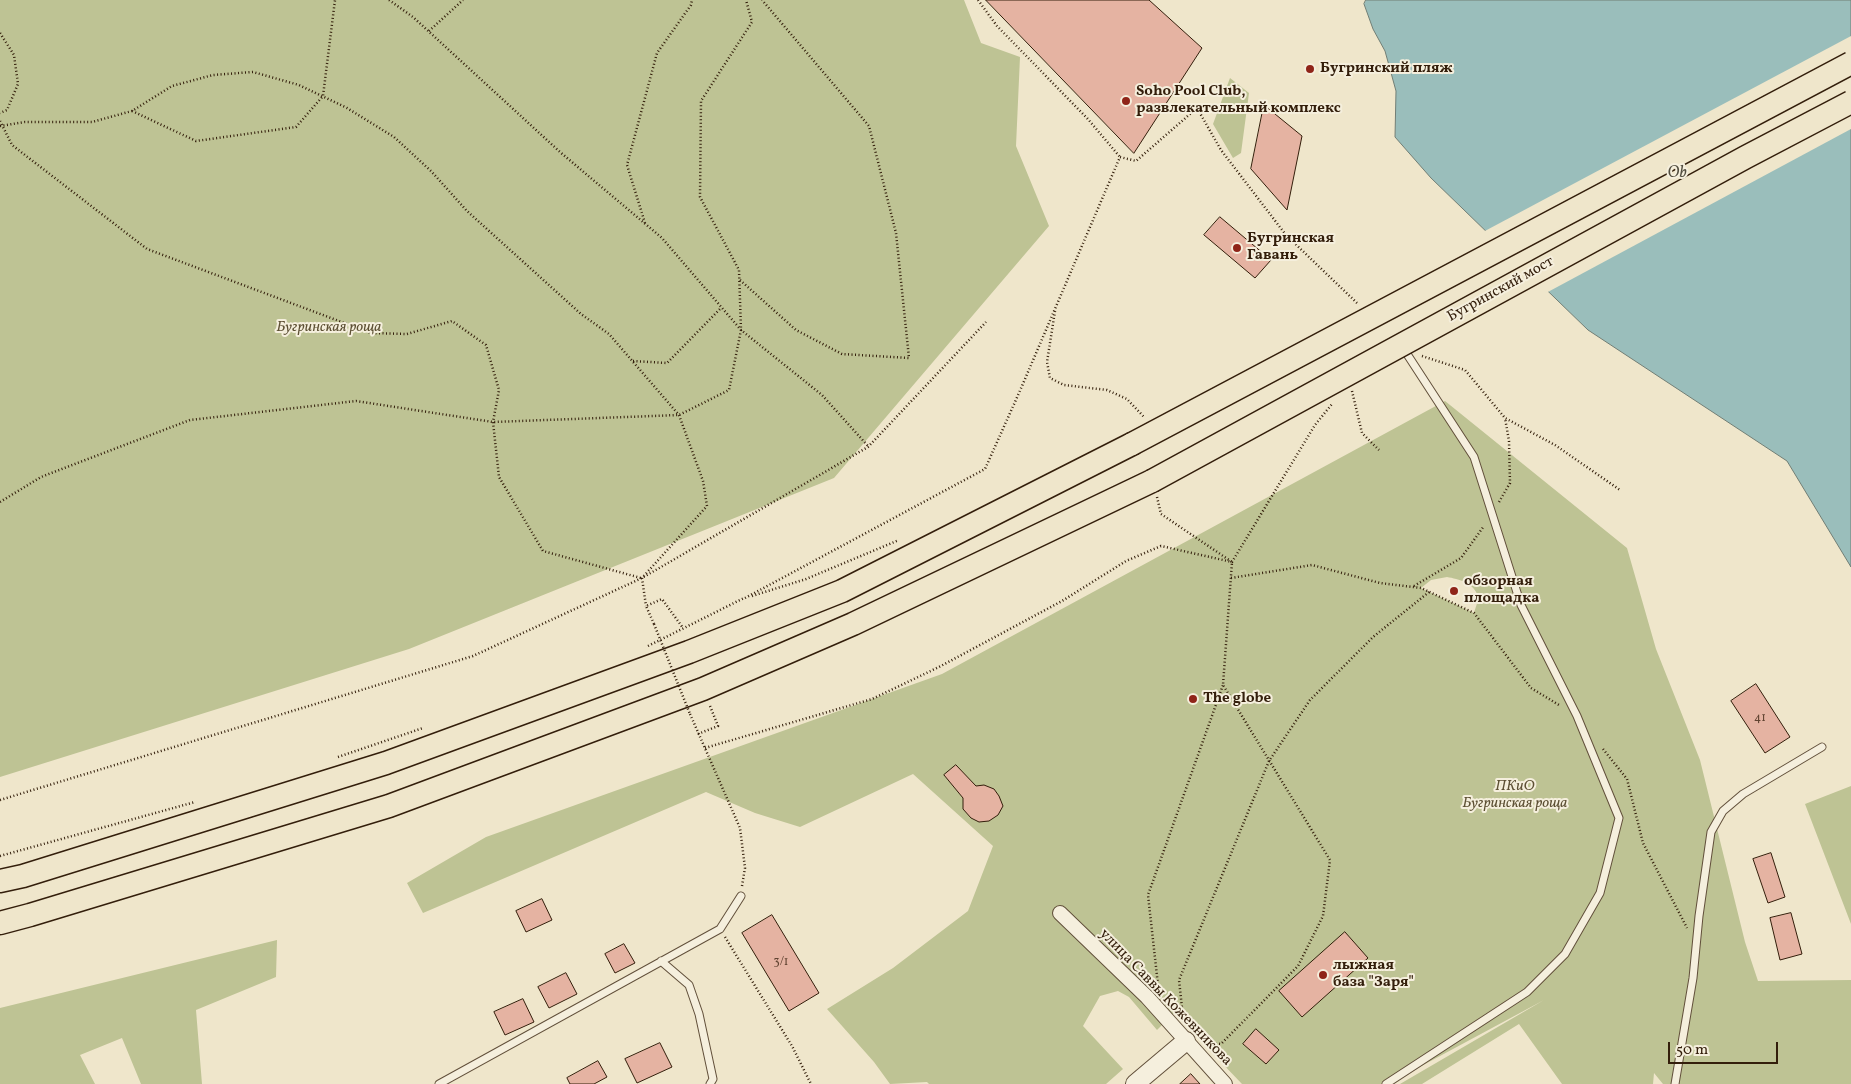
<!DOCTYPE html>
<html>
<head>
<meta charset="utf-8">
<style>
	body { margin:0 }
	#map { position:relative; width:1851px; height:1084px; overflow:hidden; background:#efe6cb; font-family:Vollkorn,serif }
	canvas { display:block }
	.scale { position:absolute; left:1668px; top:1042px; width:110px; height:22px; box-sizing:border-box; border:2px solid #331e0b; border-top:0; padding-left:6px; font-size:15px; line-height:18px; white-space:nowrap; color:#331e0b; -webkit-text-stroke:4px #f5efdd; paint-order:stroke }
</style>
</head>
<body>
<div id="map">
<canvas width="1851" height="1084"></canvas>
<div class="scale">50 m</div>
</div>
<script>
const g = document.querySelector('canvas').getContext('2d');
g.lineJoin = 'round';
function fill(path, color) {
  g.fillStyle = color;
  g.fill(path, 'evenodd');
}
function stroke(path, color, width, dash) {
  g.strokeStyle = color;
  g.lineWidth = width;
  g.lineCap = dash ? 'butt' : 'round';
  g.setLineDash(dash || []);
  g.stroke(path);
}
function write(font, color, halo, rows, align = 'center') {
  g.font = font + ' Vollkorn,serif';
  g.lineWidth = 4;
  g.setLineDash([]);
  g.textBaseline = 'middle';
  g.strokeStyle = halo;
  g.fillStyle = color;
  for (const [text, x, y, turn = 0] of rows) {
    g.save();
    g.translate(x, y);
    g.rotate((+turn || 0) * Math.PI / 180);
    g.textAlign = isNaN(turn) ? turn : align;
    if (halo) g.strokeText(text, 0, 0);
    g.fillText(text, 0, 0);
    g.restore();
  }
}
fill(new Path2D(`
	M0,0H964L981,43L1020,57L1016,146L1049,226L834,478L409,649L0,777Z
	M1230,78L1249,93L1241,153L1233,158L1213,124Z
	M1445,401L1627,548L1656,649L1700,760L1745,942L1758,981L1851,980V1084H1663L1654,1073L1653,1084H1562L1519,1024L1422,1084H1400L1544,1000L1388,1084H1242L1174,1013L1157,1030L1129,997L1118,991L1100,996L1083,1026L1123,1069L1106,1084H929L927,1082L890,1084L874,1062L827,1009L893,968L968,911L993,846L913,774L800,827L755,813L706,792L423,913L407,883L486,837L942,674ZM1447,577C1458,579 1476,583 1478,598C1478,602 1475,609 1474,613L1421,588L1431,580Z
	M1851,786V924L1805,804Z
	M277,940L276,977L196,1010L202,1084H141L122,1038L80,1055L95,1084H0V1008Z`), '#bec394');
const water = new Path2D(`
	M1366,0H1851V567L1787,461L1588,330L1431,178L1395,137L1396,91L1385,51L1373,29L1364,4Z`);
fill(water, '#9abebb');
stroke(water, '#717e75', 1);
fill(new Path2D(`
	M1851,36V129L1546,293L1483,232Z`), '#efe6cb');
const building = new Path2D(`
	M986,0H1149L1202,48L1134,153Z
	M1264,105L1302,136L1287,210L1251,169Z
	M1220,217L1271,260L1255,278L1204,235Z
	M1756,684L1790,737L1765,753L1731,701Z
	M956,765L976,786L984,785L994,789L999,796L1003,806L998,815L989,821L979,822L971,818L963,809V798L944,775Z
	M1771,853L1785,897L1768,903L1753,859Z
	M542,899L552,920L526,932L516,911Z
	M1791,913L1802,954L1780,960L1770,918Z
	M772,915L819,993L789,1011L742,933Z
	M1345,932L1368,958L1302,1017L1279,991Z
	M624,944L635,963L615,973L605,954Z
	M566,973L577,994L549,1008L538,987Z
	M523,999L534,1022L505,1035L494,1012Z
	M1256,1029L1279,1050L1266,1064L1243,1044Z
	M660,1043L672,1067L637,1083L625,1059Z
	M598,1061L607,1077L594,1084H570L567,1078Z
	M1191,1074L1200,1084H1180Z`);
fill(building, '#e5b3a2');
stroke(building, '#331e0b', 1);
const service = new Path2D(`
	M661,961L689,985L699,1014L713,1079L710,1084
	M439,1084L720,929L741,896
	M1386,1084L1527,992L1565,954L1600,893L1619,818L1577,716L1521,605L1474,457L1405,351
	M1675,1084L1693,978L1699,916L1711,832L1723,811L1743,794L1822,747`);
const minor = new Path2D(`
	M1060,913L1147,997L1225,1084`);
const tertiary = new Path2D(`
	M1135,1084L1186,1041`);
const primary = new Path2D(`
	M0,881L23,876L386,763L689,652L842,591L1132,444
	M0,923L30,915L389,806L703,689L853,624L1152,481`);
stroke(service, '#62503b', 9);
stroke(minor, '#62503b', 16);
stroke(tertiary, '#62503b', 20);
stroke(primary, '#331e0b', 25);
stroke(new Path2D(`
	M389,0L413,17L560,152L662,238L741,330L822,395L868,446
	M978,0L997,26L1087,118L1120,157
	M429,31L463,0
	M0,33L14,55L18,84L7,110L0,113
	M132,111L196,141L296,127L323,96L335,0
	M0,121L12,145L147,249L371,333L407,334L452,321L486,345L499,390L493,422L499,477L543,551L641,578
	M0,126L25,122H92L132,111L172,86L213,75L253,72L299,85L347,108L394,137L431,171L467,211L581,314L609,334L679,415L703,481L707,506L642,578L646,606
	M645,223L627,165L657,53L691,5L692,0
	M740,280L796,330L842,354L909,358L896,233L869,126L762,0
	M1055,311L1047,362L1050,378L1064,385L1107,390L1127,399L1144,417
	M1422,356L1465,370L1505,418L1555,445L1620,490
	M633,361L667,363L721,308
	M1352,391L1362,433L1379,450
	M1157,497L1161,514L1232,562L1223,685L1330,860L1323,916L1298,966L1221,1044L1206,1043
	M0,502L41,477L190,420L356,401L493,422L679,415L729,390L741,330L739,270L700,197L701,101L752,22L746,0
	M1499,502L1510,483L1509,441L1505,418
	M1231,578L1312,565L1380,583L1421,588L1474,613L1531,688L1559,705
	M1414,586L1461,558L1484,526
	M752,596L806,579L899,540
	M745,598L985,469L1019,393L1120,157L1136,161L1197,108L1221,150L1286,235L1357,303
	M654,624L646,606L662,599L683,628
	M648,646L744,598
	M690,714L740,828L745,868L742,886
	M698,734L718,726L710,706
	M705,748L872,699L939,667L1062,601L1126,561L1161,546L1232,562L1315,425L1332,404
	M1603,749L1627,779L1643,843L1687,928
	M338,757L423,728
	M0,800L473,656L642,578L868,447L986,322
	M0,856L195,802
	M725,937L792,1046L811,1084
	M1156,987L1158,985L1148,895L1223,685
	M1183,1017L1179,980L1269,761L1310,700L1373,637L1429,592`), '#331e0b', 2.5, [1, 2.5]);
stroke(service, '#f5efdd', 7);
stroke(minor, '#f5efdd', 14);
stroke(tertiary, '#f5efdd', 18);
stroke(primary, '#efe6cb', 22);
const primaryBridge = new Path2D(`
	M1132,444L1851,63
	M1152,481L1746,157L1851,102`);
stroke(primaryBridge, '#331e0b', 25, []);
stroke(new Path2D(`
	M654,624L690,714`), '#331e0b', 2.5, [1, 2.5]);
stroke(primaryBridge, '#efe6cb', 22);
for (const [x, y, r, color] of [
	[1310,69,5,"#8f2418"],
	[1126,101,5,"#8f2418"],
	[1237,248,5,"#8f2418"],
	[1454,591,5,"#8f2418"],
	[1193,699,5,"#8f2418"],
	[1323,975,5,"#8f2418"]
]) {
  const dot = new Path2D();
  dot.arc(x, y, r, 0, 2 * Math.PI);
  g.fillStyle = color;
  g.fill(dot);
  stroke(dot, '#f5efdd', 2);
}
write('12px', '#604331', null, [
	["41",1760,719],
	["3/1",781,963]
]);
write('bold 15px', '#331e0b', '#f5efdd', [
	["Бугринский пляж",1320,69],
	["Soho Pool Club,",1136,92],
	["развлекательный комплекс",1136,109],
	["Бугринская",1247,239],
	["Гавань",1247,256],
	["обзорная",1464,582],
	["площадка",1464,599],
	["The globe",1203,699],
	["лыжная",1333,966],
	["база \"Заря\"",1333,983]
], 'left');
write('15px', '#331e0b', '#f5efdd', [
	["Бугринский мост",1501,290,-29],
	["улица Саввы Кожевникова",1165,998,46]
]);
write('italic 15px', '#5d5034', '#f5efdd', [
	["Бугринская роща",329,328],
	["ПКиО",1515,787],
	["Бугринская роща",1515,804]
]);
write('italic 16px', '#524e40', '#f5efdd', [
	["Ob",1677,174]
]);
</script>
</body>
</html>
